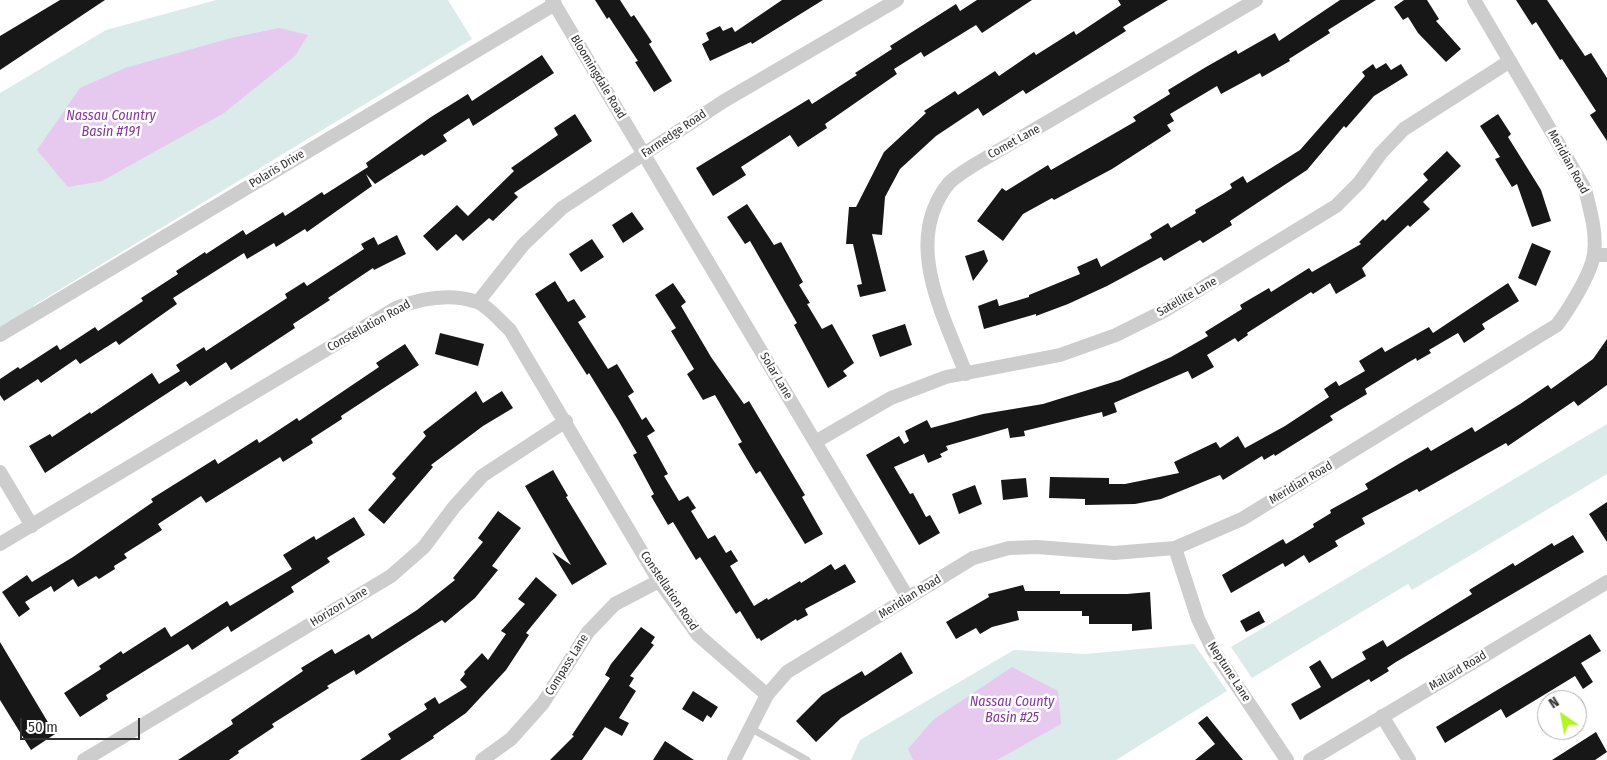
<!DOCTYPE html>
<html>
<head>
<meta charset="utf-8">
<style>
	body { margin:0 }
	#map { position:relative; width:1607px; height:760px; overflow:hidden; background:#fff; font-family:"Fira Sans Condensed",sans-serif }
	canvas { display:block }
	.north { position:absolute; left:1537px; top:690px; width:50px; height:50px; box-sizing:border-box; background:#fff; border:1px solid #acacac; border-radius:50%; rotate:327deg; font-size:14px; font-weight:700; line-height:20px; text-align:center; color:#303030 }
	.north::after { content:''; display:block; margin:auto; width:18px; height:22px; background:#b1f525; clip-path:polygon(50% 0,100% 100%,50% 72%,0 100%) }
	.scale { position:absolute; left:20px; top:718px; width:120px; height:22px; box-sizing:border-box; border:2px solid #303030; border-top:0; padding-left:6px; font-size:15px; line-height:18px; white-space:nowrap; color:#303030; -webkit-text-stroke:4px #fff; paint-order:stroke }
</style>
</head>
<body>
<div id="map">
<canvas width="1607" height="760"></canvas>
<div class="north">N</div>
<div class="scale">50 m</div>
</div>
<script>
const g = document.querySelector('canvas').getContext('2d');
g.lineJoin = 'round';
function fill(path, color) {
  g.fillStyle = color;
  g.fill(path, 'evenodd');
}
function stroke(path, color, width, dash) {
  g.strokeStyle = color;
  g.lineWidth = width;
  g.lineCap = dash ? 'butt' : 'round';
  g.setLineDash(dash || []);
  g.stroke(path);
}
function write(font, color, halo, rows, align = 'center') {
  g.font = font + ' "Fira Sans Condensed",sans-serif';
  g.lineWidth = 5;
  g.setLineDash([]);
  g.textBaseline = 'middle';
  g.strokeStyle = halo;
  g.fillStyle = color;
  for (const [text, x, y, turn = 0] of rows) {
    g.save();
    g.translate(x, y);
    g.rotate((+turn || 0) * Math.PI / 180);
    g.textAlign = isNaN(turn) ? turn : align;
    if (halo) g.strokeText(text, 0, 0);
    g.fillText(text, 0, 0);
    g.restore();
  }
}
fill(new Path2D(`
	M216,0H448L472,39L33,306L35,309L0,330V93L106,30Z
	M1607,424V474L1412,590L1408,584L1252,678L1231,647Z
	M1194,644L1227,691L1116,760H851L860,740L1014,650L1085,654Z`), '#daebe9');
fill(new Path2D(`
	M279,28L308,35L295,56L224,113L102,181L68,187L37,150L80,88L125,68L231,38Z
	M1012,667L1058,691L1061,724L997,760H913L908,749L934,719Z`), '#e7c8ef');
fill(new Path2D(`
	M60,0H105L0,70V36Z
	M595,0H620L631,17L634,15L652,42L649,44L672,81L654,92L635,62L638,61L609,17L607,19Z
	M782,0H823L752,44L751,42L710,61L702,44L709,40L706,33L720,26L723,31L732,27L735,32Z
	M977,0H1032L982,33L976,25L924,57L921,52L894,69L897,74L825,124L827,128L798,147L790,135L741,167L746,175L713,196L696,168L809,99L812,104L857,75L855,73L892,49L890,46L956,4L960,11Z
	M1118,0H1168L1123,27L1126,31L1026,94L1023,90L983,116L978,108L936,136L900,169L885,197L882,235L872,234L886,291L860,297L857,285L862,284L853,244H846L849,207H856L884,152L926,113L924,111L955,91L958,95L995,71L999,76L1034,52L1036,55L1074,31L1076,35L1121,5Z
	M1340,0H1376L1328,30L1330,33L1289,59L1290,61L1262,77L1260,73L1221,94L1217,86L1170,114L1174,121L1167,125L1171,131L1112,169L1054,200L1052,198L1023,214L1003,241L977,221L1002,188L1006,191L1048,165L1051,170L1136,121L1133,117L1170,94L1168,90L1206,67L1236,50L1238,54L1275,33L1279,41Z
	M1404,0H1427L1439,19L1436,21L1461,49L1446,62L1418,33L1408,17L1403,20L1394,7Z
	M1516,0H1547L1585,56L1591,53L1607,78V141L1590,115L1596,111L1562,59L1560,60L1536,22L1532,25Z
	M542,55L554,73L473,126L469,118L443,135L447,141L424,156L422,154L375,184L366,174L372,186L307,232L305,229L276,247L274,243L247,259L244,253L173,298L177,304L119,345L116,341L80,364L76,359L41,383L38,379L4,401L0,395V379L18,367L20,369L57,345L60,350L95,327L98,331L143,301L141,298L178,274L176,271L205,252L206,254L243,230L246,235L283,212L285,216L322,192L324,195L368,167L366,163L431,117L468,94L472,101Z
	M1386,63L1391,70L1401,64L1408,75L1374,96L1346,128L1344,126L1307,170L1230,221L1232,225L1203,243L1200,240L1164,261L1161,257L1107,286L1068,304L1036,316V314L984,329L978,306L997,299L999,306L1029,297V295L1080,274L1077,267L1097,258L1101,267L1152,238L1150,234L1168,223L1171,228L1196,213L1195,210L1224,193L1232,188L1230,184L1243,176L1247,183L1300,150L1365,76L1362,72L1373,64L1376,69Z
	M575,114L592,141L514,193L518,197L493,221L489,218L463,241L456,234L437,251L423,236L457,205L468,216L514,171L511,168L558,135L554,128Z
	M1498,114L1511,134L1508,137L1541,190L1551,221L1532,227L1517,184L1512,187L1495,159L1500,157L1480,126Z
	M1447,151L1461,166L1423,202L1430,209L1410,227L1408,225L1362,268L1366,276L1336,294L1330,283L1313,294L1311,292L1247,333L1248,335L1238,342L1235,338L1207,355L1214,367L1192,379L1188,371L1114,403L1117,412L1103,417L1102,412L1024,431L1025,436L1010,438L1008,428L946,446L948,450L940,454L942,457L928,463L924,454L894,467L910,494L913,493L926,517L930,515L940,533L919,545L866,455L899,436L904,444L909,441L905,431L927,420L931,428L983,414L1043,404L1120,380L1171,357L1208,336L1205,332L1242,309L1240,305L1269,288L1271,292L1309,268L1312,272L1361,244L1359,242L1383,219L1385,221L1428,180L1423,174Z
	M747,204L774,245L781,242L803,282L799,285L810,303L807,304L822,329L832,324L854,363L843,371L847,376L828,388L794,325L797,323L750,241L745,244L727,217Z
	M632,212L644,229L623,243L612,225Z
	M397,235L406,254L374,270L373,268L328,298L330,300L293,324L295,328L231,370L226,362L190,386L186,381L45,473L29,446L50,434L52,437L90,412L91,414L152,373L159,384L180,371L176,365L204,347L206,351L287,298L285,294L304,282L307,286L364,249L361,244L374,237L378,245Z
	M592,239L604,257L581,272L569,254Z
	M1532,243L1551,251L1536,286L1518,278Z
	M984,250L988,261L973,281L965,256Z
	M555,281L568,302L574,299L586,317L578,322L608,369L617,364L634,392L628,396L642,420L646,417L655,431L647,436L668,474L664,476L679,501L688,496L696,508L691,511L708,539L715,535L726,553L731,550L738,561L730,566L754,606L767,598L768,600L800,581L801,583L831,564L835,570L845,564L856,582L805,609L808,615L797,621L796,619L761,641L759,638L757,639L740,611L736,614L700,557L696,560L673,522L668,525L651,496L654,494L633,455L637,453L618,420L589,373L587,375L535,294Z
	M673,283L686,302L681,306L711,357L744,404L749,401L805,495L802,497L823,534L805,544L760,471L756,474L738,444L742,442L715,395L703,400L687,374L694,369L671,331L676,328L655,295Z
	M1508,283L1519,301L1482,324L1485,329L1464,343L1458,333L1429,350L1431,353L1417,361L1416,358L1409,362L1365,389L1367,394L1330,416L1333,420L1275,456L1274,454L1264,460L1262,456L1223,480L1220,475L1161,499L1135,504L1085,505V499L1049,498L1050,477L1109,478V484H1125L1179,473L1174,462L1216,442L1220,448L1238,436L1245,448L1285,426L1329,397L1324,389L1336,381L1339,386L1365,371L1359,361L1382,347L1385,352L1429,327L1433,333Z
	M905,324L912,345L880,357L872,335Z
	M440,333L484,344L478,366L435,354Z
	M1607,339V385L1578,406L1574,401L1508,446L1506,443L1419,492L1417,489L1362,518L1365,524L1335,541L1338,546L1309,563L1304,555L1285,567L1283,563L1231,593L1222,575L1283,539L1286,544L1314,527L1313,524L1331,513L1330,510L1368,489L1365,484L1402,462L1428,447L1431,451L1472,427L1475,432L1520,404L1548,385L1551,389L1593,359Z
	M405,344L419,365L341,416L342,419L311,439L313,443L283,462L280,457L206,503L201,496L158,524L162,530L124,554L127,558L114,566L115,569L99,579L96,576L78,587L73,579L54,592L51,586L25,602L30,609L19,617L2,592L27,575L32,582L73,557L153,502L151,499L215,459L218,464L257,439L259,443L297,418L299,421L379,367L376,363Z
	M476,391L483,403L502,391L513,408L483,426L431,465L433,467L384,524L368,510L396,478L392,474L426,436L423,432Z
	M553,470L568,496L566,497L607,564L572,585L552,552L571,565L525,486Z
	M1026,478L1028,497L1003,500L1001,480Z
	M975,485L982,504L959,514L952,494Z
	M1607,502V542L1589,514Z
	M498,511L521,528L492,566L498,570L475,598L445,623L442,620L356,675L354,670L327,686L329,688L272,724L274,727L238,751L239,753L229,760H178L233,724L231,720L303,671L301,668L332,649L335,654L369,634L372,639L417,610L455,580L453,578L483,542L478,538Z
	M354,517L365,535L327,558L330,562L291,587L294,592L231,632L228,626L192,650L188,644L106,695L108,699L80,717L64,693L101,669L99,666L121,651L123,654L165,627L171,637L227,601L230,606L292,569L283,555L314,536L316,540Z
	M1573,535L1584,552L1396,662L1387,668L1389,671L1371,682L1369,679L1300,720L1291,704L1321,687L1309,667L1320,660L1332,679L1366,659L1362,652L1383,640L1387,647L1472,594L1469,590L1513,563L1515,566L1552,543L1554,546Z
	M536,577L557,595L526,633L529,635L506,670L466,713L433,736L434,738L400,760H360L391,739L388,734L427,709L424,704L435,697L439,704L467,687L460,680L465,674L464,672L482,653L488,660L506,634L501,631L525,604L518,599Z
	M1023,585L1025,591H1060V594H1127L1150,592L1152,629L1132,631V624H1089V616H1082V611H1017L1019,620L992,627L980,634L976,628L956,639L946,622L989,597L988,594Z
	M1259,611L1265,622L1246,632L1240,621Z
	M641,627L655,637L651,643L654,645L630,676L634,678L629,686L636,691L619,718L629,723L622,736L605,727L582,760H550L574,736L572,735L610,678L605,675L611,664Z
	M1590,634L1601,651L1581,663L1593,682L1583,689L1575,676L1506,718L1501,709L1445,743L1436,727Z
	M0,642L55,734L31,750L0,700Z
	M901,652L913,673L841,718L816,742L796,721L822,695L862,671L865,676Z
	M693,691L718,707L711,718L707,715L703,722L682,709Z
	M1207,716L1224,737L1243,760H1195L1215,744L1198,723Z
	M1596,732L1607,752L1595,760H1552Z
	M665,741L694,760H653Z`), '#171717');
stroke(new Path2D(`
	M750,728L807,760`), '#cdcdcd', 7);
stroke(new Path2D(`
	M552,0L908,598
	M1594,255H1607
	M478,302L523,245L562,208L724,101L897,0
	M0,335L555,4
	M966,374C943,314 902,241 949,183C956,176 966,170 974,165L1256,0
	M815,442L891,398L946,377L1060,355L1116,335L1164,311L1336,206L1359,183L1381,153L1404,129L1510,61
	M0,472L32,526
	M0,544L396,308C422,298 450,293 477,302C488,306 501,322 510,330L659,581L698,635L767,695
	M1175,548L1198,619L1213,650L1287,760
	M1382,716L1409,760
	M84,760L391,576L424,547L454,507L482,476L566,421
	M482,760L511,739L543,703L588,632L615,604L659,581
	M734,760L767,695L787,672L973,558L1009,548L1037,547L1114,553L1175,548L1242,519L1557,325C1569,309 1591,274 1594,254C1597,232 1590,210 1585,189L1474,0
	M1310,760L1607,582`), '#cdcdcd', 14);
write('12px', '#303030', '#fff', [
	["Bloomingdale Road",598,77,59],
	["Farmedge Road",674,134,-34],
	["Comet Lane",1014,142,-29],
	["Meridian Road",1568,162,61],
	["Polaris Drive",277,169,-31],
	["Satellite Lane",1187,297,-30],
	["Constellation Road",369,326,-29],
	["Solar Lane",776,376,59],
	["Meridian Road",1301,483,-31],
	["Constellation Road",669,591,56],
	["Meridian Road",910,597,-32],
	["Horizon Lane",339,607,-31],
	["Compass Lane",567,665,-58],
	["Mallard Road",1458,671,-31],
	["Neptune Lane",1229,672,57]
]);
write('italic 14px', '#85369a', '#fff', [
	["Nassau Country",111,116],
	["Basin #191",111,132],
	["Nassau County",1012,702],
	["Basin #25",1012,718]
]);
</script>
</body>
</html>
